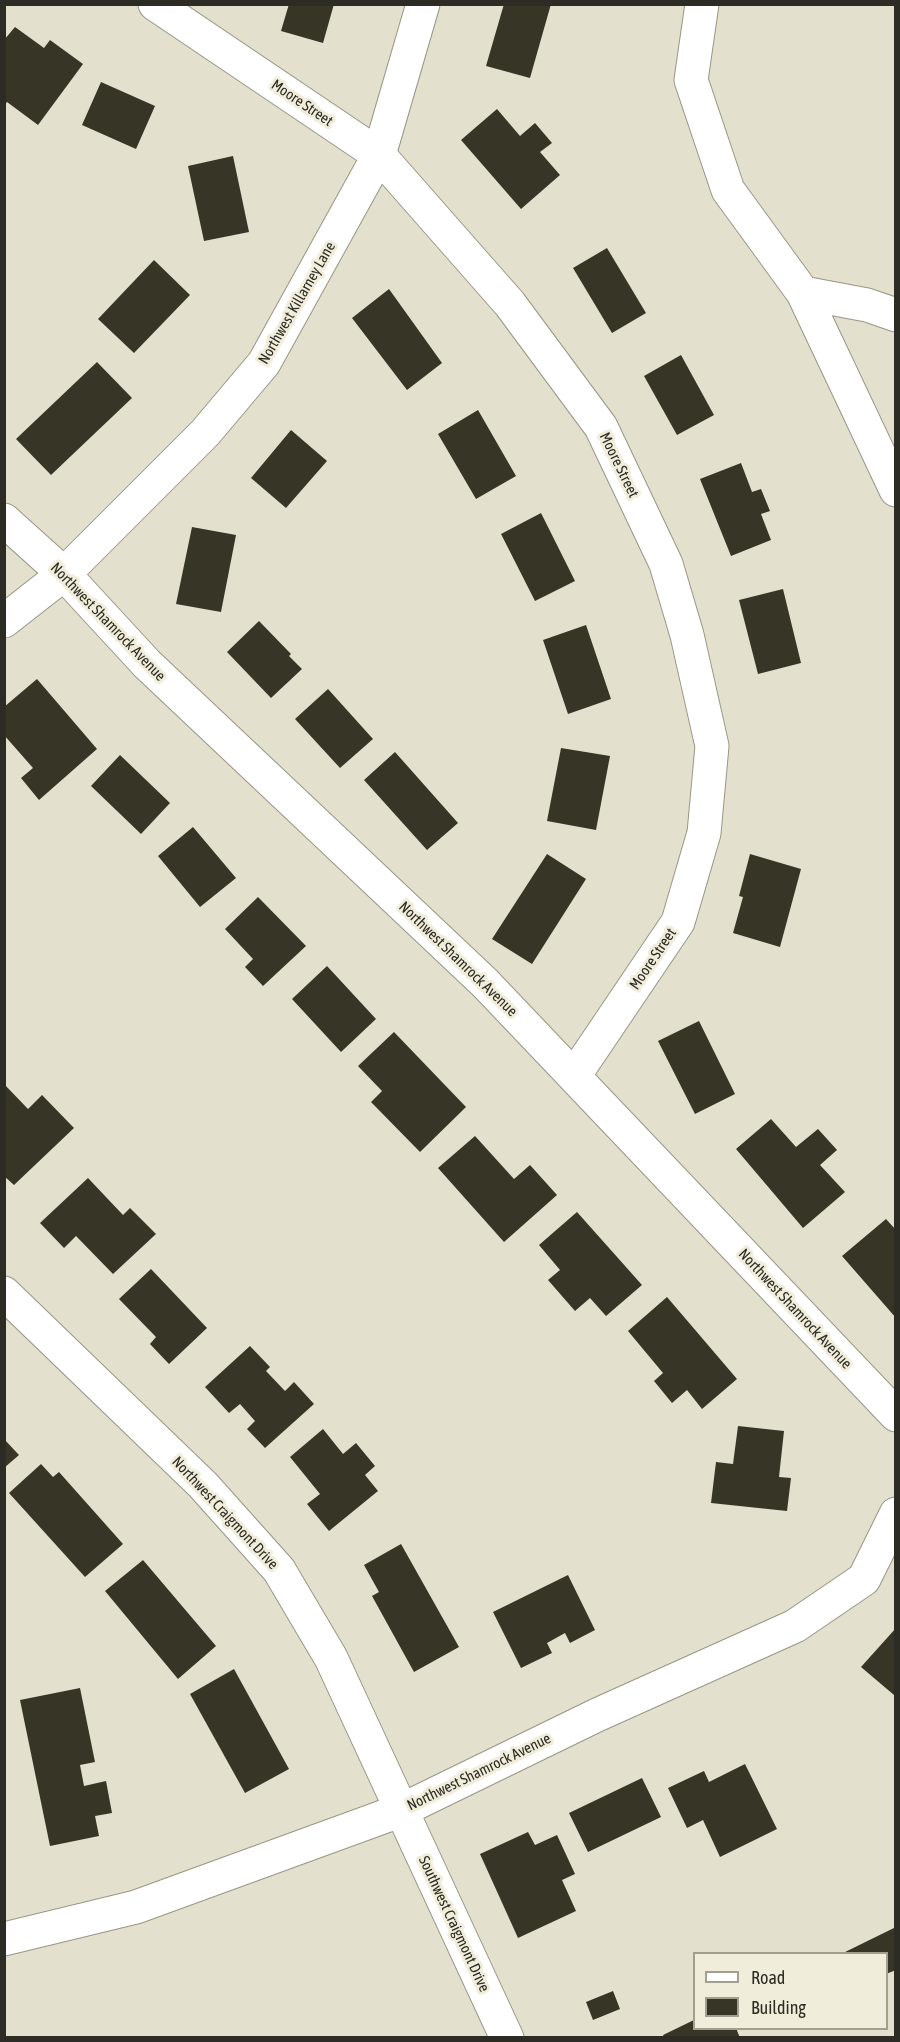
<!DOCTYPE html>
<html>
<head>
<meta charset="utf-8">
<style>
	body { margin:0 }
	#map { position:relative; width:900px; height:2042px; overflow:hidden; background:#e3e0cd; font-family:"Asap Condensed",sans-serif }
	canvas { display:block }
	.frame { position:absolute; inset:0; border:6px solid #2c2b24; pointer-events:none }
	.legend { position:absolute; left:693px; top:1952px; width:195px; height:78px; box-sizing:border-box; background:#f0edda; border:2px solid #a29f91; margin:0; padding:8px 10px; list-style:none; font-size:18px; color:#2c2b24 }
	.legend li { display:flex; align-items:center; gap:12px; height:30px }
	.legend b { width:30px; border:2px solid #a29f91 }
</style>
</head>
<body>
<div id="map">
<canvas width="900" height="2042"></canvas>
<div class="frame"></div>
<ul class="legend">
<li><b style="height:8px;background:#fff"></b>Road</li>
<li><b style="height:16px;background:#373526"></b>Building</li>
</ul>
</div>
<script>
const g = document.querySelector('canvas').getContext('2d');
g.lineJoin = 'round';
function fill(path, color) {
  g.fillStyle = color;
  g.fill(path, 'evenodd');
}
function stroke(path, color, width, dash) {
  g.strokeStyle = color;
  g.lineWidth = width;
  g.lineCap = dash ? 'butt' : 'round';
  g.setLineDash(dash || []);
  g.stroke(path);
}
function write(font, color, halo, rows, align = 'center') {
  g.font = font + ' "Asap Condensed",sans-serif';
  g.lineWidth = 6;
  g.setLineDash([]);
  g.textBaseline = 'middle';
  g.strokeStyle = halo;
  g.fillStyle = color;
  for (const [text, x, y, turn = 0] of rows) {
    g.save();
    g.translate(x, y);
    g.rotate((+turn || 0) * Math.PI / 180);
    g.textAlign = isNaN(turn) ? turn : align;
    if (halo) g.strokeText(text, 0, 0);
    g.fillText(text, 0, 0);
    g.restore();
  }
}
fill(new Path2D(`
	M289,4H334L323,43L281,31Z
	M504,4H551L530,78L486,66Z
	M15,27L44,48L50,40L83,64L38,125L7,102L4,106V40Z
	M101,82L155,106L136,149L82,125Z
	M497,109L520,136L535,123L552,143L540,152L560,175L521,209L461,140Z
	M233,156L249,232L204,241L188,166Z
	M607,248L646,313L612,333L573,268Z
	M154,260L190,295L134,353L98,319Z
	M389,289L442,363L407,390L352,318Z
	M681,355L714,415L677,435L644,376Z
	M97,362L132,398L51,475L16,439Z
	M478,410L516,476L476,499L438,434Z
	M291,430L327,461L286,508L251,478Z
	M741,463L752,492L761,489L770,511L761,514L771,540L731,556L700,479Z
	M541,513L575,581L535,601L501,534Z
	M192,527L236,535L221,612L176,604Z
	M783,589L801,663L758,674L739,600Z
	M259,621L291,654L289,656L302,669L271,698L227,652Z
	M586,625L611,699L568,714L543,640Z
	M37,679L97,749L39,800L21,778L33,768L4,735V707Z
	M328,689L373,739L340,768L295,719Z
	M561,748L610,756L596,830L547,821Z
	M395,752L458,823L427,850L364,780Z
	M120,755L170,803L141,834L91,786Z
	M193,827L236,878L200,907L158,856Z
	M547,854L586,879L532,964L492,939Z
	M750,854L801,869L780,947L733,933L743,897L739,896Z
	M258,897L306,946L263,986L245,967L253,959L225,929Z
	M327,966L376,1019L341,1052L292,999Z
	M699,1021L735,1094L695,1114L658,1041Z
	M394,1032L466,1107L420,1152L371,1102L382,1091L358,1066Z
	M4,1084L28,1109L42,1095L74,1128L14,1185L4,1176Z
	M771,1119L796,1147L818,1129L837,1150L820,1165L845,1192L803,1228L736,1149Z
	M475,1136L514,1179L530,1165L557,1195L504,1242L438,1168Z
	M88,1178L123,1215L130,1208L156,1234L113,1274L76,1236L64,1248L40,1223Z
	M577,1212L642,1285L606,1316L590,1298L575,1311L548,1280L560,1270L539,1245Z
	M886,1219L896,1230V1318L842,1256Z
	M151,1269L207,1328L169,1364L150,1344L156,1337L119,1299Z
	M667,1297L737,1379L702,1409L687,1390L672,1403L654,1381L663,1373L628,1331Z
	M250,1346L270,1367L266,1371L285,1391L294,1382L314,1404L265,1448L247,1429L255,1421L240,1404L229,1413L205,1387Z
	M738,1426L784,1431L779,1477L791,1478L787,1511L711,1503L716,1462L733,1464Z
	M323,1429L343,1454L356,1443L375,1466L365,1475L378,1491L329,1531L307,1504L320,1494L290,1457Z
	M4,1439L19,1455L4,1468Z
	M41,1464L53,1477L59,1472L123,1544L85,1577L9,1493Z
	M401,1544L459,1647L414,1672L372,1596L379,1592L364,1565Z
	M143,1560L216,1646L178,1679L105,1591Z
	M568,1575L595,1630L570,1643L565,1633L547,1643L552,1653L521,1668L493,1612Z
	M896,1628V1693L894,1695L861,1667Z
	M234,1669L289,1769L245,1793L190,1694Z
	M80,1688L95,1762L80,1765L84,1786L106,1781L112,1813L95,1816L99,1836L50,1846L20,1700Z
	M745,1764L777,1829L720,1857L703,1820L687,1828L668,1788L704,1771L709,1782Z
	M642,1778L661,1817L588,1852L569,1813Z
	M528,1832L535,1845L557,1835L575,1874L562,1880L576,1911L518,1938L480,1854Z
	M896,1927V1970L886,1974V1954H841Z
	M613,1991L620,2009L593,2020L586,2002Z
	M694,2020V2028H736L740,2038H664L663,2035Z`), '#373526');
const minor = new Path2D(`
	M155,4L379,155L510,304L601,427L666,564L687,635L712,746L704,833L678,922L574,1076
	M702,4L691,80L728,190L803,293L896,490
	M803,293L867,305L896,315
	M4,520L64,574L147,664L485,983L896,1415
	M4,621L64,574L205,433L264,363L379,155L423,4
	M4,1293L203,1485L279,1570L331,1658L507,2038
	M4,1939L136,1907L402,1810L597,1715L795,1626L864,1579L896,1514`);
stroke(minor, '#989684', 35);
stroke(minor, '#fff', 33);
write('15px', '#2c2b24', '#f0edda', [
	["Moore Street",302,103,34],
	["Northwest Killarney Lane",297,303,-60],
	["Moore Street",619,465,64],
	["Northwest Shamrock Avenue",108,622,46],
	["Northwest Shamrock Avenue",458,959,44],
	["Moore Street",653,959,-56],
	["Northwest Shamrock Avenue",795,1309,47],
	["Northwest Craigmont Drive",225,1513,47],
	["Northwest Shamrock Avenue",479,1772,-26],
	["Southwest Craigmont Drive",454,1924,65]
]);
</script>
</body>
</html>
